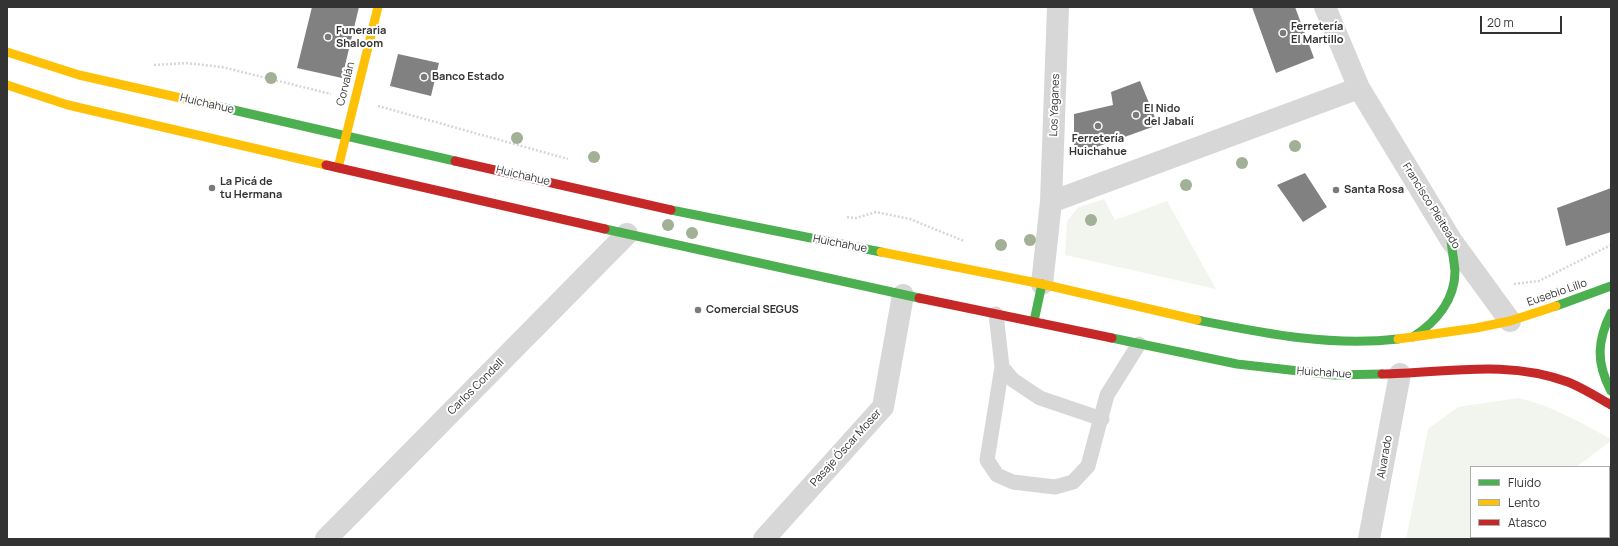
<!DOCTYPE html>
<html>
<head>
<meta charset="utf-8">
<style>
	body { margin:0 }
	#map { position:relative; width:1618px; height:546px; overflow:hidden; background:#fff; font-family:Manrope,sans-serif }
	canvas { display:block }
	.frame { position:absolute; inset:0; border:8px solid #333; pointer-events:none }
	.legend { position:absolute; left:1470px; top:466px; width:140px; height:72px; box-sizing:border-box; background:#fff; border:1px solid #adadad; margin:0; padding:5px 7px; list-style:none; font-size:12px; color:#333 }
	.legend li { display:flex; align-items:center; gap:8px; height:20px }
	.legend b { width:20px; border:1px solid #adadad }
	.scale { position:absolute; left:1480px; top:16px; width:82px; height:18px; box-sizing:border-box; border:2px solid #333; border-top:0; padding-left:5px; font-size:12px; line-height:14px; white-space:nowrap; color:#333; -webkit-text-stroke:3px #fff; paint-order:stroke }
</style>
</head>
<body>
<div id="map">
<canvas width="1618" height="546"></canvas>
<div class="frame"></div>
<ul class="legend">
<li><b style="height:5px;background:#4caf50"></b>Fluido</li>
<li><b style="height:5px;background:#ffc107"></b>Lento</li>
<li><b style="height:5px;background:#c62828"></b>Atasco</li>
</ul>
<div class="scale">20 m</div>
</div>
<script>
const g = document.querySelector('canvas').getContext('2d');
g.lineJoin = 'round';
function fill(path, color) {
  g.fillStyle = color;
  g.fill(path, 'evenodd');
}
function stroke(path, color, width, dash) {
  g.strokeStyle = color;
  g.lineWidth = width;
  g.lineCap = dash ? 'butt' : 'round';
  g.setLineDash(dash || []);
  g.stroke(path);
}
function write(font, color, halo, rows, align = 'center') {
  g.font = font + ' Manrope,sans-serif';
  g.lineWidth = 4;
  g.setLineDash([]);
  g.textBaseline = 'middle';
  g.strokeStyle = halo;
  g.fillStyle = color;
  for (const [text, x, y, turn = 0] of rows) {
    g.save();
    g.translate(x, y);
    g.rotate((+turn || 0) * Math.PI / 180);
    g.textAlign = isNaN(turn) ? turn : align;
    if (halo) g.strokeText(text, 0, 0);
    g.fillText(text, 0, 0);
    g.restore();
  }
}
fill(new Path2D(`
	M1104,199L1115,220L1167,201L1216,289L1065,255L1067,221L1079,207Z
	M1518,398C1551,405 1581,423 1611,439V441L1576,467H1471V537H1481L1478,539H1406L1428,429L1458,407Z`), '#f1f5ed');
fill(new Path2D(`
	M312,7H359L342,78L297,68Z
	M1252,7H1295L1314,58L1276,73Z
	M398,54L439,63L431,96L390,86Z
	M1140,81L1158,125L1074,155V114L1113,105L1111,92Z
	M1305,173L1327,207L1303,222L1277,185Z
	M1611,188V232L1566,246L1557,208Z`), '#818181');
stroke(new Path2D(`
	M154,65L186,63L222,67L331,94
	M378,106L568,159
	M847,217L856,218L876,212L910,219L964,241
	M1514,284L1539,281L1611,245`), '#d6d6d6', 2.5, [2, 2]);
stroke(new Path2D(`
	M996,314L1002,367L1013,380L1040,398L1102,419
	M1002,367L987,460L997,475L1013,482L1055,487L1073,482L1088,466L1107,395L1139,344`), '#d7d7d7', 15);
stroke(new Path2D(`
	M1325,7L1359,88L1451,240L1510,321
	M1051,202L1359,88
	M1042,284L1051,202L1058,7
	M326,539L627,234
	M764,539L883,407L903,295
	M1369,539L1400,374`), '#d7d7d7', 22);
stroke(new Path2D(`
	M216,106L455,161
	M671,210L881,252
	M605,229L919,298
	M1556,306L1611,286
	M1611,313C1597,341 1596,363 1611,391
	M1197,320C1263,333 1330,347 1398,339
	M1034,321L1042,284
	M1413,337C1436,322 1455,300 1455,271C1454,261 1452,250 1451,240
	M1112,338L1237,364L1334,375L1382,374`), '#4caf50', 9);
stroke(new Path2D(`
	M7,52L79,75L216,106
	M7,85L68,105L326,165
	M338,168L378,7
	M881,252L1042,284L1197,320
	M1398,339L1476,328L1510,321L1556,306`), '#ffc107', 9);
stroke(new Path2D(`
	M455,161L671,210
	M326,165L605,229
	M919,298L1112,338
	M1382,374C1444,373 1507,359 1568,382C1583,388 1597,397 1611,405`), '#c62828', 9);
g.fillStyle = '#a2b095';
for (const [x, y] of [
	[271,78],
	[517,138],
	[1295,146],
	[594,157],
	[1242,163],
	[1186,185],
	[1091,220],
	[668,225],
	[692,233],
	[1030,240],
	[1001,245]
]) {
  g.beginPath();
  g.arc(x, y, 6, 0, 2 * Math.PI);
  g.fill();
}
for (const [x, y, r, color] of [
	[1283,33,4,"#7a7a7a"],
	[328,37,4,"#7a7a7a"],
	[424,77,4,"#7a7a7a"],
	[1136,115,4,"#7a7a7a"],
	[1098,126,4,"#7a7a7a"],
	[212,188,4,"#7a7a7a"],
	[1336,190,4,"#7a7a7a"],
	[698,310,4,"#7a7a7a"]
]) {
  const dot = new Path2D();
  dot.arc(x, y, r, 0, 2 * Math.PI);
  g.fillStyle = color;
  g.fill(dot);
  stroke(dot, '#fff', 1.5);
}
write('bold 11px', '#333', '#fff', [
	["Ferretería",1291,27],
	["El Martillo",1291,40],
	["Funeraria",336,31],
	["Shaloom",336,44],
	["Banco Estado",432,77],
	["El Nido",1144,109],
	["del Jabalí",1144,122],
	["Ferretería",1098,139,"center"],
	["Huichahue",1098,152,"center"],
	["La Picá de",220,182],
	["tu Hermana",220,195],
	["Santa Rosa",1344,190],
	["Comercial SEGUS",706,310]
], 'left');
write('11px', '#333', '#fff', [
	["Corvalán",346,84,-76],
	["Huichahue",207,104,13],
	["Los Yaganes",1055,105,-88],
	["Huichahue",523,176,13],
	["Francisco Pleiteado",1431,206,58],
	["Huichahue",840,244,11],
	["Eusebio Lillo",1557,293,-19],
	["Huichahue",1324,373,4],
	["Carlos Condell",476,387,-45],
	["Pasaje Óscar Moser",846,448,-48],
	["Alvarado",1385,457,-80]
]);
</script>
</body>
</html>
